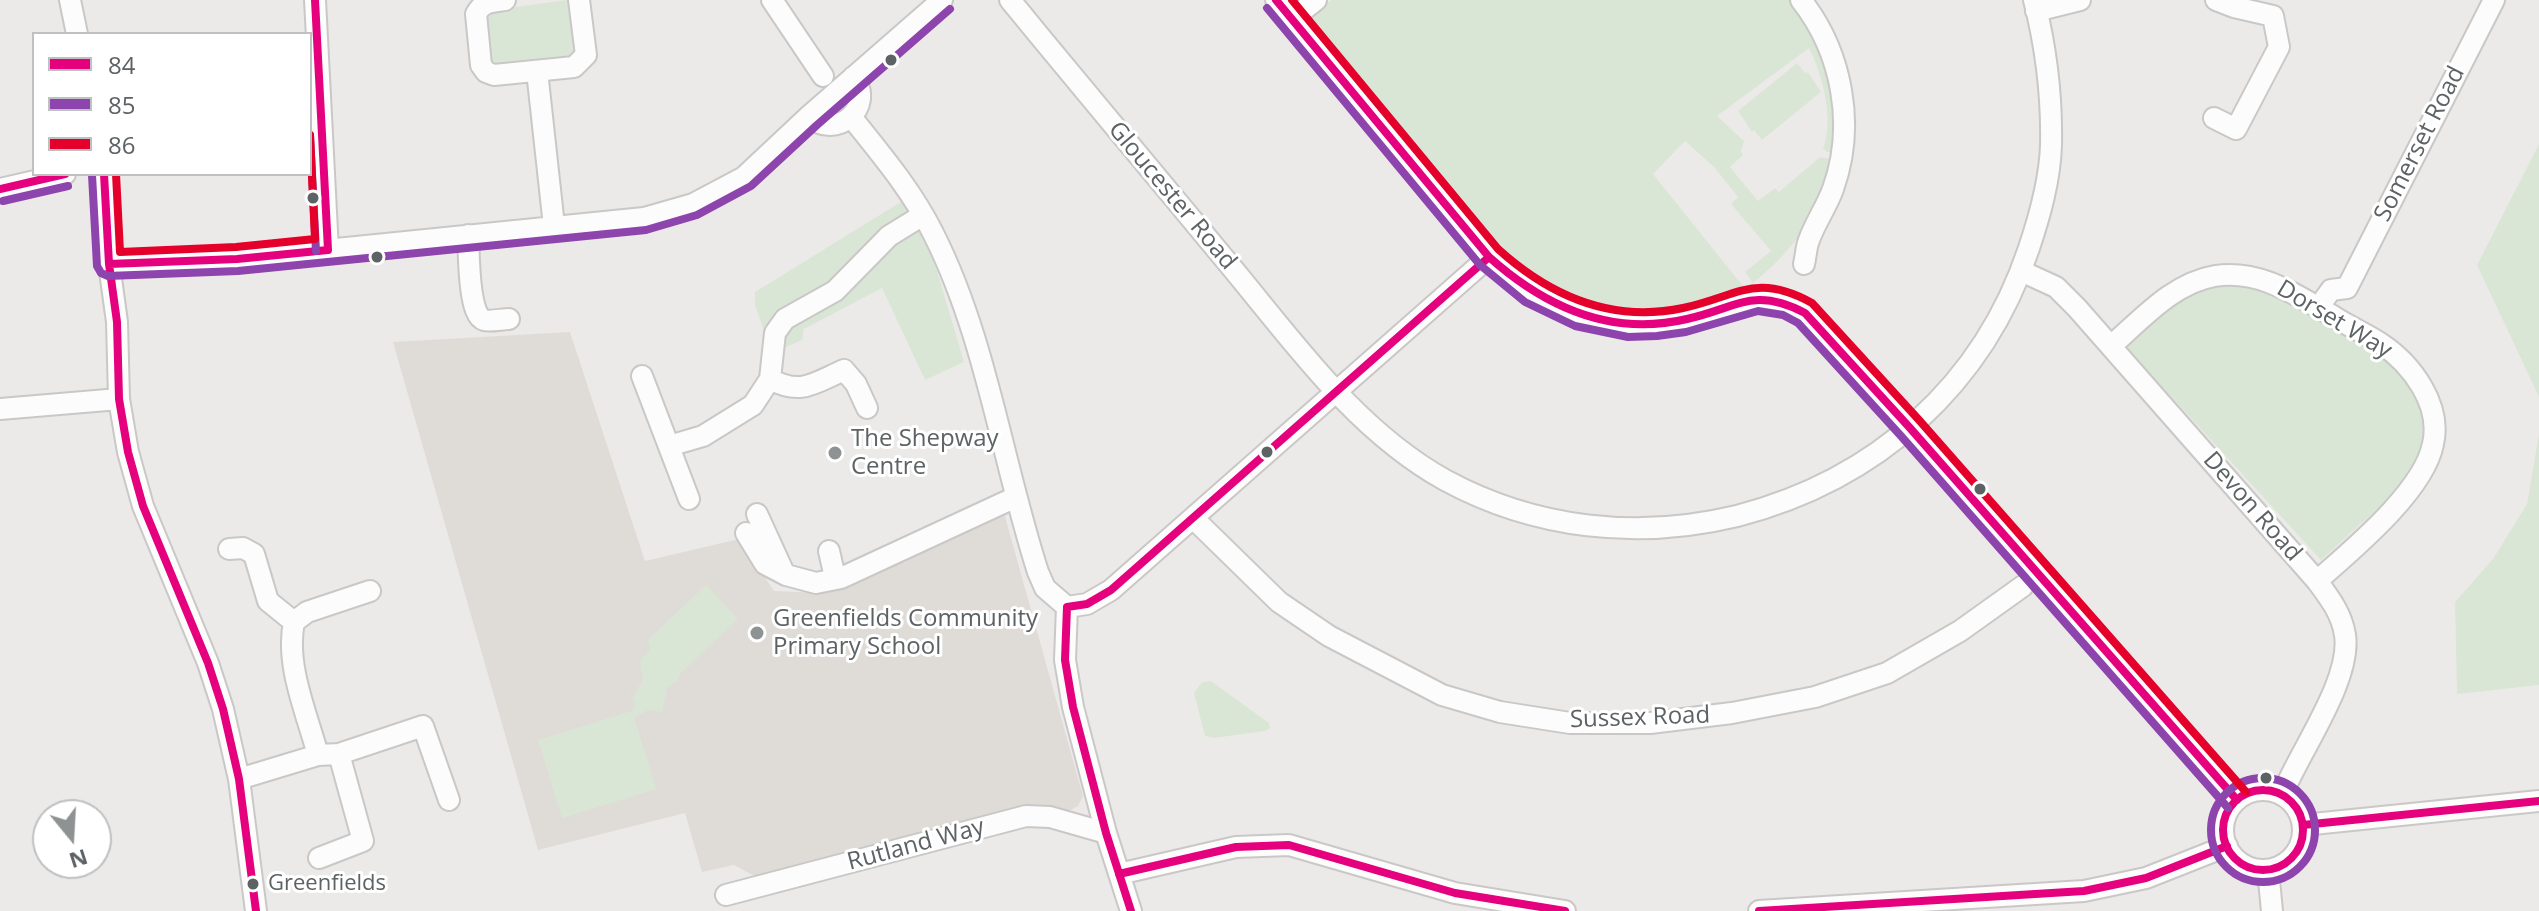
<!DOCTYPE html>
<html>
<head>
<meta charset="utf-8">
<style>
	body { margin:0 }
	#map { position:relative; width:2539px; height:911px; overflow:hidden; background:#eceae8; font-family:"Open Sans",sans-serif }
	canvas { display:block }
	.legend { position:absolute; left:32px; top:32px; width:280px; height:144px; box-sizing:border-box; background:#fff; border:2px solid #bec0c1; margin:0; padding:10px 14px; list-style:none; font-size:24px; color:#5d6264 }
	.legend li { display:flex; align-items:center; gap:16px; height:40px }
	.legend b { width:40px; border:2px solid #bec0c1 }
	.north { position:absolute; left:32px; top:799px; width:80px; height:80px; box-sizing:border-box; background:#fff; border:2px solid #bec0c1; border-radius:50%; rotate:162deg; font-size:22px; font-weight:700; line-height:32px; text-align:center; color:#5d6264 }
	.north::after { content:''; display:block; margin:auto; width:28px; height:36px; background:#8f9292; clip-path:polygon(50% 0,100% 100%,50% 72%,0 100%) }
</style>
</head>
<body>
<div id="map">
<canvas width="2539" height="911"></canvas>
<ul class="legend">
<li><b style="height:10px;background:#e5007d"></b>84</li>
<li><b style="height:10px;background:#8e44ad"></b>85</li>
<li><b style="height:10px;background:#e4002b"></b>86</li>
</ul>
<div class="north">N</div>
</div>
<script>
const g = document.querySelector('canvas').getContext('2d');
g.lineJoin = 'round';
function fill(path, color) {
  g.fillStyle = color;
  g.fill(path, 'evenodd');
}
function stroke(path, color, width, dash) {
  g.strokeStyle = color;
  g.lineWidth = width;
  g.lineCap = dash ? 'butt' : 'round';
  g.setLineDash(dash || []);
  g.stroke(path);
}
function write(font, color, halo, rows, align = 'center') {
  g.font = font + ' "Open Sans",sans-serif';
  g.lineWidth = 6;
  g.setLineDash([]);
  g.textBaseline = 'middle';
  g.strokeStyle = halo;
  g.fillStyle = color;
  for (const [text, x, y, turn = 0] of rows) {
    g.save();
    g.translate(x, y);
    g.rotate((+turn || 0) * Math.PI / 180);
    g.textAlign = isNaN(turn) ? turn : align;
    if (halo) g.strokeText(text, 0, 0);
    g.fillText(text, 0, 0);
    g.restore();
  }
}
fill(new Path2D(`
	M570,332L645,561L739,539L774,591L826,593L1004,513L1083,796L1078,806L1069,811L1033,807L1003,811L758,878L734,865L702,872L685,813L538,850L393,342Z`), '#dfdcd8');
fill(new Path2D(`
	M566,0L570,1L579,56L491,67L484,35L487,11Z
	M1331,0H1792L1830,62L1836,152H1827L1823,149C1834,119 1823,76 1809,48L1717,116L1744,141L1741,151L1743,155L1730,167L1758,201L1775,188L1779,192L1820,157L1832,159C1823,211 1793,251 1753,283L1745,272L1771,251L1731,204L1738,197L1714,167L1685,141L1653,174L1746,290C1719,302 1693,313 1663,317C1604,325 1548,297 1504,259L1309,28L1312,17Z
	M1797,63L1805,73L1808,72L1821,92L1762,140L1754,130L1752,132L1738,111Z
	M2539,144V397L2477,265Z
	M904,200L931,251L964,362L925,380L882,288L804,329L802,340L779,350L769,345L755,305V292Z
	M2241,282L2279,291L2395,363L2423,409L2426,434L2418,461L2402,486L2321,560L2123,344C2165,313 2186,288 2241,282Z
	M2539,434V685L2457,694L2455,602L2493,559L2527,504Z
	M706,585L738,619L680,674L678,680L667,688L662,712L648,710L634,717L656,789L562,818L538,740L632,711L636,705L633,699L643,679L640,661L650,649L648,640Z
	M1211,681L1269,723L1270,728L1265,731L1214,738L1205,736L1194,693L1202,682Z`), '#dae6d5');
const minor = new Path2D(`
	M70,0L77,34
	M315,0L328,250
	M505,0C492,2 483,1 476,14L481,65L486,72L494,75L574,67L586,55L579,0
	M772,0L823,76
	M1010,0C1082,88 1155,175 1228,263C1293,341 1355,430 1445,480C1535,529 1638,540 1737,516C1876,480 1983,386 2029,248C2040,215 2050,180 2051,145C2052,96 2046,47 2034,0
	M1276,0L1489,257C1541,309 1610,337 1684,320C1733,310 1755,282 1805,313L1910,428L2237,800
	M1801,0C1842,52 1856,125 1833,189C1827,206 1815,223 1809,240C1806,247 1806,256 1804,264
	M2036,11L2080,0
	M1292,19L1316,0
	M537,71L554,226
	M809,116C835,142 877,107 853,77
	M852,118C881,154 912,191 933,233C986,337 1002,461 1038,572L1045,588L1067,607L1065,660L1073,707L1106,833L1131,911
	M2214,118L2236,129L2279,47L2273,16L2234,7L2216,0
	M104,174L109,264L117,322L119,399L128,452L143,506L208,663L223,709L239,779L256,911
	M0,189L65,174
	M468,235C469,250 468,316 484,320C490,322 502,319 509,319
	M109,264L237,259L644,218L693,204L744,177L809,116L942,0
	M2021,271L2056,287L2077,308L2317,581C2329,597 2342,614 2345,635C2352,680 2299,752 2282,795
	M2318,308L2331,290L2347,288L2494,0
	M2111,346C2142,319 2173,283 2215,276C2260,269 2296,295 2333,316C2348,326 2365,333 2380,343C2412,364 2442,405 2433,444C2424,491 2352,550 2317,581
	M642,376L689,499
	M770,379C801,396 814,383 844,370L856,384L867,408
	M0,409L119,399
	M669,446L703,436L753,405L770,379L775,333L785,319L835,291L889,236L923,215
	M757,514L784,573
	M1193,518L1279,602L1329,636L1442,695L1500,712L1570,723H1650L1732,713L1815,697L1887,673L1960,631L2023,586
	M746,533L765,564L786,575L816,583L841,578
	M229,549L243,548L254,554L268,601L294,622C285,665 307,714 318,755
	M829,551L834,573L841,578L1016,497
	M1067,607L1087,604L1111,590L1489,257
	M294,622L307,612L370,591
	M239,779L318,755L339,754L423,726L449,800
	M2223 830a40 40 0 1 1 80 0a40 40 0 1 1-80 0Z
	M2303,825L2539,801
	M319,858L363,841L339,754
	M2268,870L2272,911
	M1119,874L1236,847L1289,845L1455,893L1565,911
	M726,895L1026,816L1050,817L1106,833
	M1759,911L2084,891L2146,878L2227,846`);
stroke(minor, '#c9c8c7', 24);
stroke(minor, '#fcfcfc', 20);
stroke(new Path2D(`
	M1276,0L1489,257C1545,307 1611,337 1687,319C1737,308 1753,286 1805,313L1910,428L2237,800
	M104,174L109,264L117,322L119,399L128,452L143,506L208,663L223,709L239,779L256,911
	M0,189L65,174
	M109,264L237,259L328,250L315,0
	M2223 830a40 40 0 1 1 80 0a40 40 0 1 1-80 0Z
	M2303,825L2539,801
	M1119,874L1236,847L1289,845L1455,893L1565,911
	M1131,911L1106,833L1073,707L1065,660L1067,607L1087,604L1111,590L1489,257
	M1759,911L2084,891L2146,878L2227,846`), '#e5007d', 8);
stroke(new Path2D(`
	M1267,8L1480,265L1525,302L1575,326L1628,337L1657,336L1686,332L1758,311L1783,315L1798,323L1901,436L2228,808
	M310,135L316,251
	M92,175L97,266L101,273L108,276L238,271L646,230L697,215L751,186L817,125L950,9
	M3,201L68,186
	M2211 830a52 52 0 1 1 104 0a52 52 0 1 1-104 0Z`), '#8e44ad', 8);
stroke(new Path2D(`
	M1292,0L1498,249C1550,296 1612,323 1683,308C1738,296 1756,272 1812,303L1919,420L2246,792
	M116,174L120,252L236,247L315,239L310,135`), '#e4002b', 8);
for (const [x, y, r, color] of [
	[891,60,7,"#5d6264"],
	[313,198,7,"#5d6264"],
	[377,257,7,"#5d6264"],
	[1267,452,7,"#5d6264"],
	[835,453,8,"#8f9292"],
	[1980,489,7,"#5d6264"],
	[757,633,8,"#8f9292"],
	[2266,778,7,"#5d6264"],
	[253,884,7,"#5d6264"]
]) {
  const dot = new Path2D();
  dot.arc(x, y, r, 0, 2 * Math.PI);
  g.fillStyle = color;
  g.fill(dot);
  stroke(dot, '#fff', 3);
}
write('22px', '#5d6264', '#fff', [
	["Greenfields",268,884]
], 'left');
write('24px', '#5d6264', '#fff', [
	["Somerset Road",2420,144,-63],
	["Gloucester Road",1172,196,50],
	["Dorset Way",2334,320,31],
	["Devon Road",2252,507,49],
	["Sussex Road",1640,718,-2],
	["Rutland Way",916,845,-15]
]);
write('24px', '#5d6264', '#fff', [
	["The Shepway",851,439],
	["Centre",851,467],
	["Greenfields Community",773,619],
	["Primary School",773,647]
], 'left');
</script>
</body>
</html>
